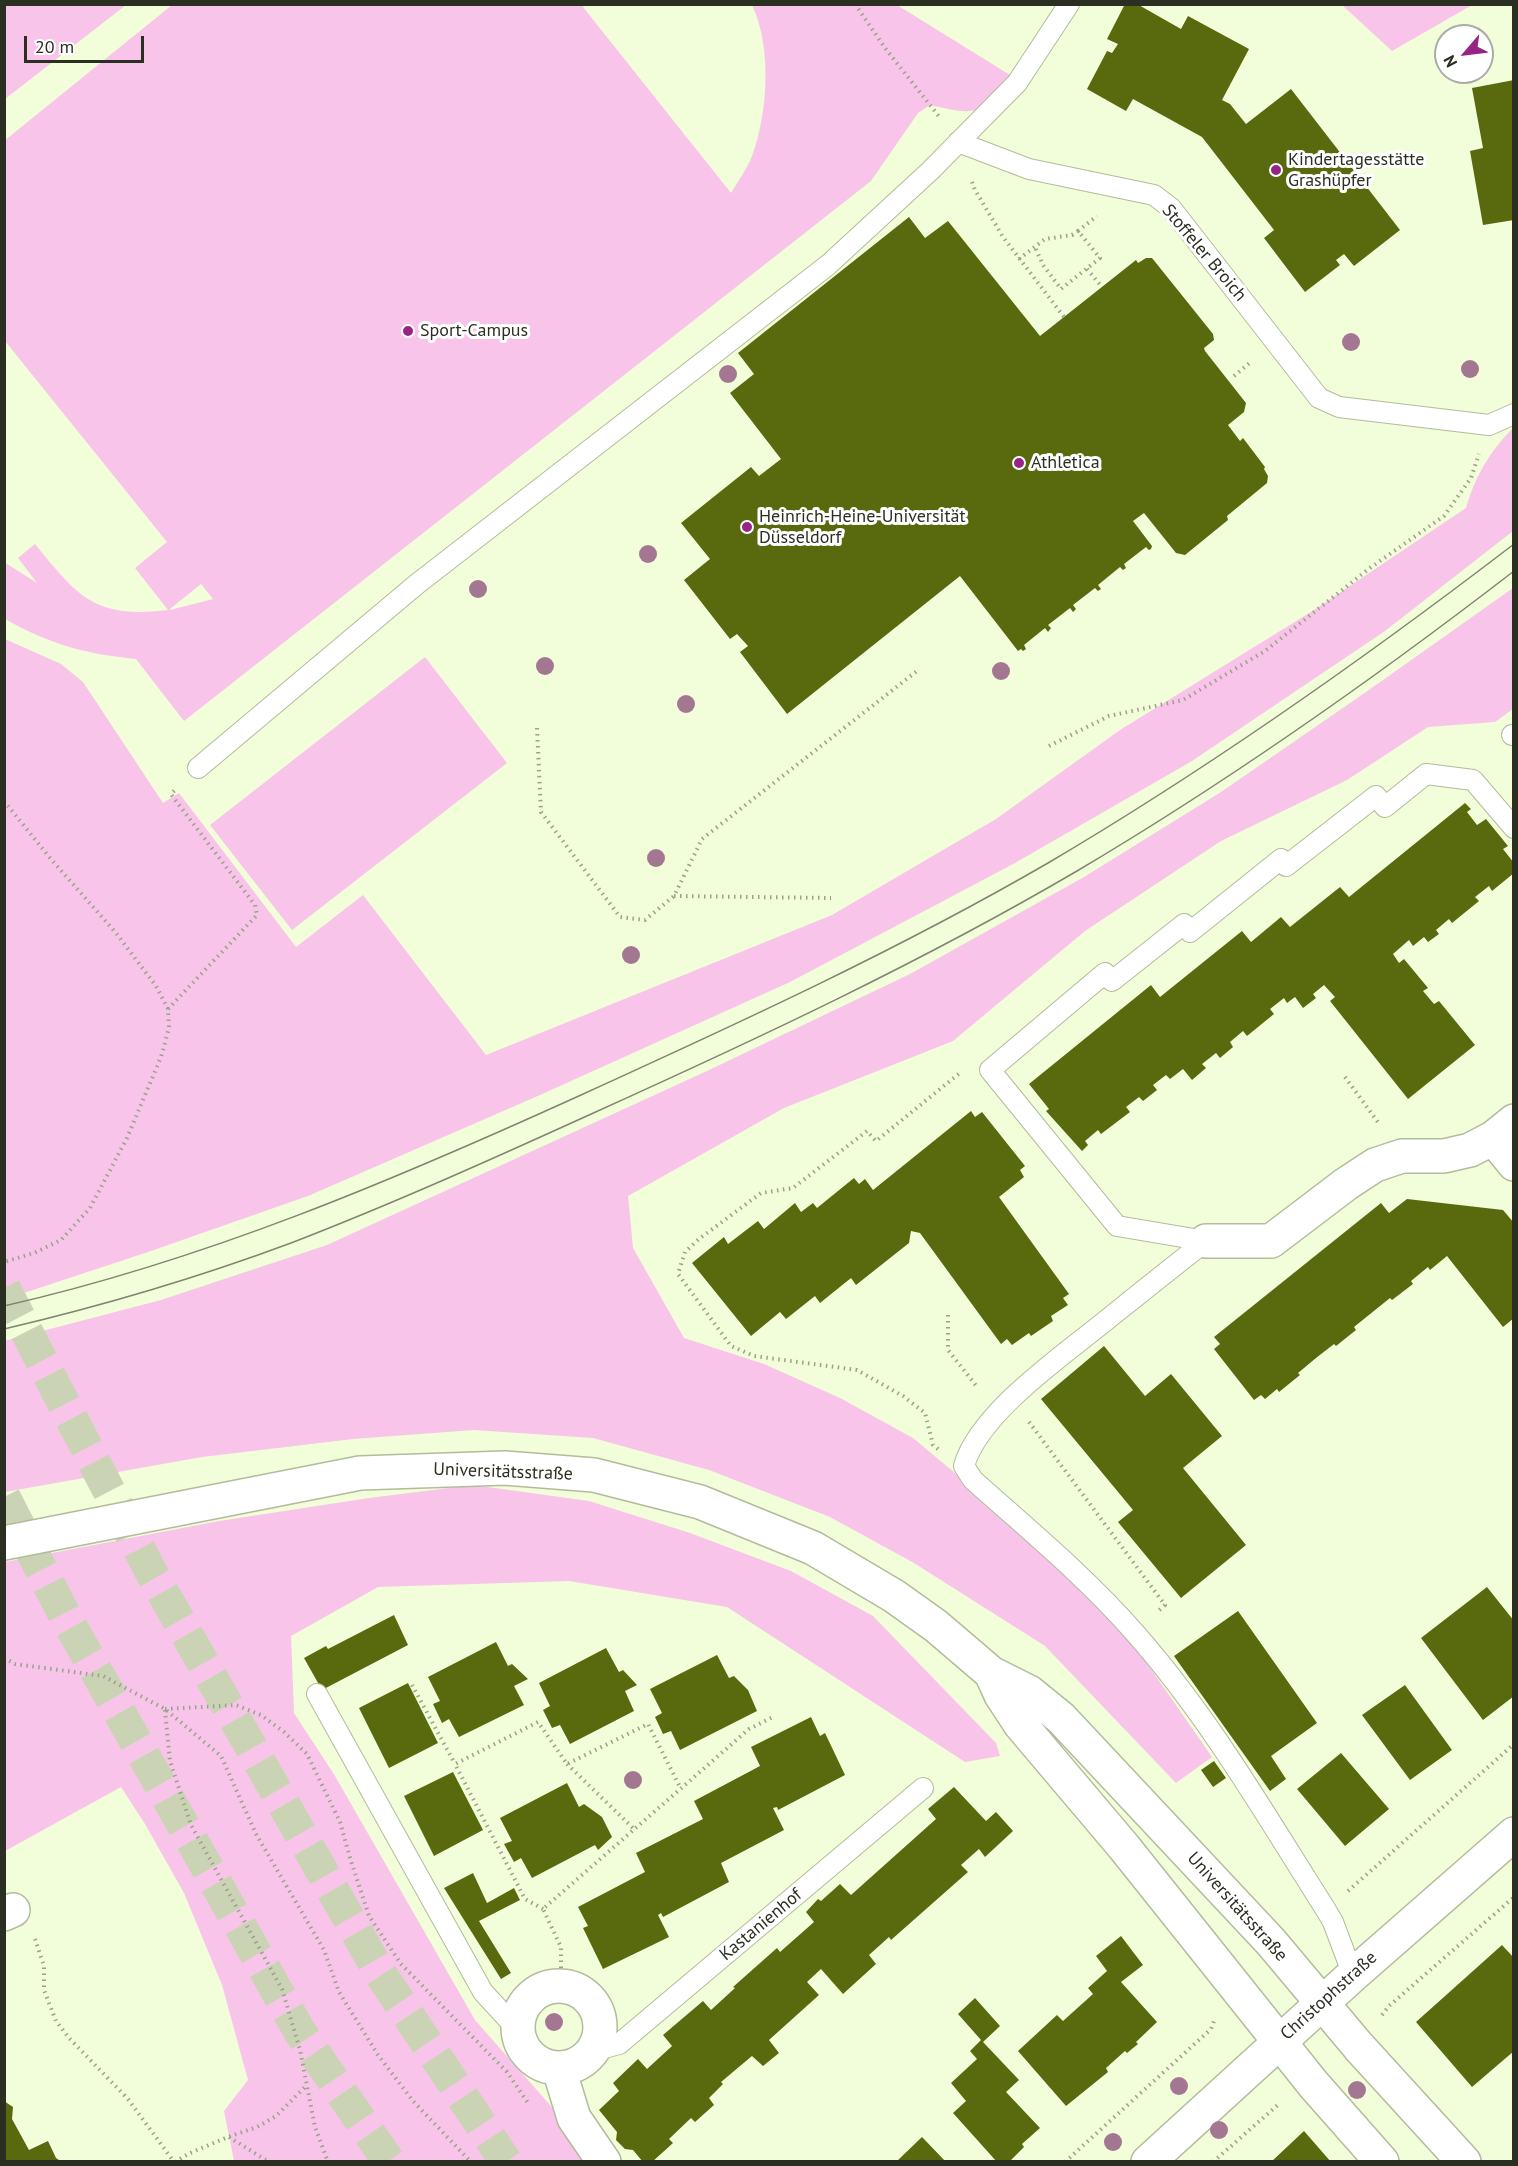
<!DOCTYPE html>
<html>
<head>
<meta charset="utf-8">
<style>
	body { margin:0 }
	#map { position:relative; width:1518px; height:2166px; overflow:hidden; background:#f2fdda; font-family:"PT Sans",sans-serif }
	canvas { display:block }
	.frame { position:absolute; inset:0; border:6px solid #2b2f22; pointer-events:none }
	.north { position:absolute; left:1434px; top:24px; width:60px; height:60px; box-sizing:border-box; background:#fff; border:2px solid #aaaca7; border-radius:50%; rotate:242deg; font-size:16px; font-weight:700; line-height:24px; text-align:center; color:#2b2f22 }
	.north::after { content:''; display:block; margin:auto; width:21px; height:27px; background:#962482; clip-path:polygon(50% 0,100% 100%,50% 72%,0 100%) }
	.scale { position:absolute; left:24px; top:36px; width:120px; height:27px; box-sizing:border-box; border:3px solid #2b2f22; border-top:0; padding-left:8px; font-size:18px; line-height:21px; white-space:nowrap; color:#2b2f22; -webkit-text-stroke:4px #fff; paint-order:stroke }
</style>
</head>
<body>
<div id="map">
<canvas width="1518" height="2166"></canvas>
<div class="frame"></div>
<div class="north">N</div>
<div class="scale">20 m</div>
</div>
<script>
const g = document.querySelector('canvas').getContext('2d');
g.lineJoin = 'round';
function fill(path, color) {
  g.fillStyle = color;
  g.fill(path, 'evenodd');
}
function stroke(path, color, width, dash) {
  g.strokeStyle = color;
  g.lineWidth = width;
  g.lineCap = dash ? 'butt' : 'round';
  g.setLineDash(dash || []);
  g.stroke(path);
}
function write(font, color, halo, rows, align = 'center') {
  g.font = font + ' "PT Sans",sans-serif';
  g.lineWidth = 6;
  g.setLineDash([]);
  g.textBaseline = 'middle';
  g.strokeStyle = halo;
  g.fillStyle = color;
  for (const [text, x, y, turn = 0] of rows) {
    g.save();
    g.translate(x, y);
    g.rotate((+turn || 0) * Math.PI / 180);
    g.textAlign = isNaN(turn) ? turn : align;
    if (halo) g.strokeText(text, 0, 0);
    g.fillText(text, 0, 0);
    g.restore();
  }
}
fill(new Path2D(`
	M5,4H126V5L5,99Z
	M172,5H585L583,7L731,193C738,181 747,169 752,156C768,113 772,47 752,5H897L1010,75C982,116 977,116 930,105L918,113L871,181L184,721L136,659C85,654 49,644 5,619L4,562L37,583L18,558L35,544C78,597 95,619 168,610L135,568L167,542L5,341L4,141ZM201,584L213,599L170,610V609Z
	M1342,5H1472L1392,51Z
	M1513,428V531L1385,631L1192,761L1015,863L790,982L540,1095L308,1196L148,1252L27,1292L5,1296V639L61,664L83,682L163,803L179,793L296,947L363,895L486,1055L832,915L996,819L1120,730L1314,610L1466,508C1475,476 1490,451 1513,428Z
	M1513,588V709L1495,722L1428,727L1347,780L1221,841L1085,931L953,1041L784,1108L628,1196L633,1248L684,1338L764,1364L840,1398L913,1438L973,1488L1061,1567L1128,1636L1212,1757L1176,1783L1045,1646L914,1563L830,1517L709,1470L593,1438L474,1430L353,1439L202,1457L5,1492L4,1341L161,1300L327,1245L707,1071L910,974L1084,877L1221,792L1366,692Z
	M425,657L507,763L292,930L210,825Z
	M473,1485L589,1501L690,1533L791,1571L873,1616L996,1743L1000,1756L965,1762L727,1607L569,1581L378,1587L291,1636L294,1713L335,1776L475,2020L550,2105L591,2161H234L224,2111L248,2080L222,1985L184,1893L145,1824L121,1787L5,1851V1562L219,1521L369,1498Z`), '#f9c4ea');
fill(new Path2D(`
	M1125,4H1137L1181,29L1188,16L1249,49L1222,100L1230,104L1246,124L1291,89L1400,230L1354,266L1344,254L1336,260L1340,265L1305,292L1264,238L1274,230L1202,137L1133,99L1126,111L1087,89L1107,51L1112,53L1118,44L1107,39Z
	M1514,80V220L1483,225L1470,151L1483,148L1472,88Z
	M909,217L925,238L948,221L1040,336L1136,260L1138,263L1146,258H1152L1213,334L1214,340L1204,348L1205,351L1246,403L1244,412L1228,425L1240,441L1243,438L1265,467L1264,469L1268,476L1267,483L1227,516L1228,520L1185,555L1176,553L1144,513L1133,521L1152,546L1151,549L1149,550L1146,547L1124,564L1126,568L1123,570L1120,567L1098,585L1101,589L1098,591L1095,588L1073,605L1076,609L1073,612L1070,608L1048,625L1051,628L1048,632L1045,628L1024,645L1026,649L1023,651L1021,649L1018,651L960,576L787,714L740,652L748,646L737,634L730,639L684,580L710,559L681,523L751,467L759,476L781,459L730,393L754,374L738,353Z
	M1465,803L1471,809L1467,812L1477,825L1486,819L1508,846L1503,849L1514,863V873L1492,891L1489,886L1475,897L1479,901L1452,923L1449,919L1436,930L1439,934L1428,942L1424,937L1413,946L1409,940L1393,954L1399,963L1404,959L1428,988L1423,991L1434,1004L1439,1001L1475,1045L1408,1099L1330,1001L1335,997L1324,985L1313,994L1316,998L1303,1008L1295,997L1287,1003L1284,998L1270,1009L1274,1014L1247,1036L1243,1031L1230,1042L1233,1047L1220,1058L1216,1053L1202,1064L1206,1068L1192,1080L1183,1069L1170,1079L1166,1075L1153,1085L1157,1090L1143,1101L1139,1097L1126,1107L1130,1112L1101,1134L1098,1130L1085,1141L1088,1145L1082,1151L1046,1111L1049,1109L1029,1084L1151,985L1160,997L1242,931L1251,942L1281,917L1290,927L1340,887L1349,897Z
	M971,1111L975,1117L982,1112L1025,1166L1020,1170L1024,1177L999,1197L1069,1294L1063,1298L1068,1305L1051,1316L1053,1321L1031,1336L1029,1333L1012,1345L1007,1339L1001,1344L920,1233L911,1231L909,1243L856,1285L851,1278L820,1303L815,1296L786,1319L780,1312L751,1336L692,1263L724,1237L728,1244L758,1221L764,1229L795,1203L801,1212L813,1203L817,1208L854,1178L859,1184L865,1179L873,1190Z
	M1407,1199L1503,1210L1514,1223V1318L1503,1327L1447,1256L1430,1270L1428,1267L1411,1281L1413,1284L1392,1300L1390,1298L1354,1327L1356,1330L1336,1346L1334,1344L1316,1358L1298,1373L1300,1375L1279,1392L1277,1389L1265,1399L1261,1395L1254,1400L1214,1349L1220,1344L1214,1337L1381,1203L1389,1213Z
	M1104,1346L1145,1396L1171,1374L1222,1436L1183,1468L1246,1545L1181,1598L1118,1522L1133,1510L1041,1399Z
	M1487,1587L1514,1621V1696L1483,1720L1421,1638Z
	M1238,1611L1317,1723L1271,1756L1286,1779L1270,1791L1174,1656Z
	M394,1615L408,1645L322,1690L304,1658L326,1646L328,1649Z
	M496,1642L508,1666L512,1664L528,1679L514,1686L524,1705L459,1737L449,1719L442,1723L433,1704L440,1701L428,1677Z
	M606,1648L619,1672L623,1670L637,1685L625,1691L634,1711L570,1744L560,1725L552,1728L543,1710L550,1706L539,1683Z
	M717,1655L729,1678L734,1676L748,1690L757,1711L680,1750L671,1731L663,1734L655,1717L662,1713L650,1689Z
	M408,1683L438,1743L389,1768L359,1708Z
	M1405,1685L1452,1750L1410,1780L1362,1715Z
	M811,1717L820,1736L825,1733L845,1775L778,1810L777,1807L773,1808L784,1830L721,1863L729,1882L663,1917L661,1913L658,1915L669,1937L603,1969L583,1928L588,1926L578,1907L645,1872L636,1853L703,1819L694,1801L760,1766L751,1747Z
	M1341,1753L1389,1809L1345,1846L1297,1789Z
	M1214,1761L1226,1778L1213,1787L1201,1770Z
	M453,1772L483,1830L434,1856L404,1796Z
	M567,1783L579,1807L584,1804L602,1817L612,1837L598,1850L595,1845L532,1878L521,1858L514,1862L504,1844L512,1841L500,1818Z
	M954,1787L986,1821L996,1812L1013,1831L985,1857L979,1849L961,1865L968,1872L891,1940L889,1937L869,1955L876,1964L843,1994L821,1969L807,1982L819,1995L769,2040L779,2053L763,2066L752,2056L721,2082L723,2084L709,2098L714,2105L695,2122L691,2118L669,2139L673,2143L652,2162H643L633,2150L625,2149L616,2140L617,2132L599,2110L619,2091L613,2083L638,2059L647,2069L672,2046L663,2035L703,2001L711,2010L735,1988L733,1987L777,1948L780,1952L814,1922L806,1912L818,1899L821,1901L840,1884L851,1895L936,1819L928,1809Z
	M473,1873L487,1903L514,1888L520,1900L479,1921L511,1973L501,1979L444,1888Z
	M1121,1936L1143,1965L1121,1982L1157,2022L1136,2042L1138,2044L1127,2053L1125,2051L1106,2068L1108,2072L1066,2106L1018,2051L1057,2015L1063,2021L1093,1994L1088,1988L1107,1971L1096,1956Z
	M1502,1945L1514,1958V2051L1472,2087L1416,2022Z
	M975,1998L1000,2026L983,2042L1019,2080L1006,2092L1040,2128L1022,2144L1024,2147L1009,2162H997L953,2113L966,2101L951,2083L977,2059L970,2051L981,2040L958,2014Z
	M4,2101L13,2107L12,2119L29,2150L48,2141L56,2158L62,2162H4Z
	M1304,2131L1331,2162H1271Z
	M922,2137L946,2162H896Z`), '#586a0d');
stroke(new Path2D(`
	M4,1288L150,1570L380,1973L506,2162
	M4,1497L65,1616L300,2032L389,2162`), '#cad4b5', 33, [33, 16]);
const service = new Path2D(`
	M958,142L1029,169L1154,195L1171,208L1319,398L1339,407L1489,425L1514,414
	M1512,735H1514
	M198,768L417,584L828,265L930,171L1017,83L1069,4
	M1206,1241C1170,1269 1134,1298 1099,1326C1058,1359 978,1415 964,1466L973,1480C1028,1529 1086,1577 1135,1633C1210,1718 1266,1816 1326,1910L1333,1922L1353,1975
	M1206,1241L1117,1226L990,1070L1105,973L1112,981L1184,924L1190,932L1281,859L1286,866L1376,796L1385,807L1426,774L1473,780L1514,828
	M317,1694L483,1992L517,2029
	M593,2051L619,2044L923,1788`);
const minor = new Path2D(`
	M1514,1121L1493,1138L1514,1164
	M1206,1241H1271L1346,1184L1375,1165L1402,1156H1444L1470,1150L1493,1138
	M4,1914L13,1910
	M518 2027a41 41 0 1 1 82 0a41 41 0 1 1-82 0Z
	M559,2069L574,2118L604,2162
	M1148,2162L1353,1975L1514,1834`);
const tertiary = new Path2D(`
	M4,1543L360,1473L505,1468L594,1475L700,1502L813,1548L894,1596L936,1626L991,1673L1029,1692L1061,1718L1271,1942L1359,2047L1464,2162
	M991,1673L1001,1695L1020,1724L1124,1847L1314,2085L1382,2162`);
stroke(service, '#b2bc9b', 22);
stroke(minor, '#b2bc9b', 36);
stroke(tertiary, '#b2bc9b', 36);
stroke(new Path2D(`
	M855,4L885,48L941,119
	M972,182L975,190L1003,237L1064,317
	M1078,231L1097,216
	M1019,259L1045,239L1072,235L1078,231L1100,258L1061,289L1043,265L1035,247
	M1087,269L1102,287
	M1234,376L1252,361
	M537,728L541,812L620,917L645,920L674,896L702,839L917,671
	M1049,746L1109,716L1183,700L1265,651L1370,568L1444,516L1471,478L1479,454
	M4,801L50,858L116,933L156,986L168,1009L169,1028L161,1057L127,1138L90,1208L61,1240L34,1253L4,1262
	M674,896L831,898
	M168,1009L257,915L255,905L173,797L171,794L177,788
	M1345,1077L1380,1125
	M948,1315V1350L978,1388
	M1029,1422L1165,1605L1157,1612
	M938,1449L933,1445L925,1413L903,1396L857,1370L754,1356L731,1346L678,1274L685,1252L699,1239L761,1193L793,1188L867,1131L876,1141L961,1072
	M4,1658L15,1664L103,1676L165,1709L221,1756L256,1834L324,1950L339,1992L378,2055L413,2101L471,2162
	M412,1685L455,1764
	M165,1709L236,1705L261,1715L284,1732L307,1754L340,1822L350,1858L369,1916L401,1964L507,2072L528,2103
	M165,1710L170,1761L191,1825L282,1989L300,2050L315,2127L328,2162
	M567,1764L635,1830
	M1348,1891L1514,1744
	M543,1909L525,1899L455,1764L538,1722L567,1764L648,1724L681,1789
	M35,1939L44,1966V1990L56,2021L69,2038L128,2099L174,2162
	M561,1986V1947L543,1909L749,1729L773,1717
	M1382,2015L1389,2006L1514,1897
	M229,2137L269,2162
	M175,2162L190,2153L228,2137L257,2127L276,2116L305,2087
	M1065,2162L1211,2029L1214,2021
	M1213,2162L1280,2103`), '#9aa289', 4, [1.5, 4.5]);
stroke(service, '#fff', 20);
stroke(minor, '#fff', 33);
stroke(tertiary, '#fff', 33);
stroke(new Path2D(`
	M4,1306C206,1260 394,1180 581,1095C739,1023 898,950 1048,863C1211,767 1364,659 1514,544
	M4,1329C102,1306 197,1278 291,1243C392,1204 490,1160 589,1115C755,1040 920,963 1077,871C1229,781 1374,679 1514,571`), '#7f8670', 1.5);
g.fillStyle = '#a37791';
for (const [x, y] of [
	[1351,342],
	[1470,369],
	[728,374],
	[648,554],
	[478,589],
	[545,666],
	[1001,671],
	[686,704],
	[656,858],
	[631,955],
	[633,1780],
	[554,2022],
	[1179,2086],
	[1357,2090],
	[1219,2130],
	[1113,2142]
]) {
  g.beginPath();
  g.arc(x, y, 9, 0, 2 * Math.PI);
  g.fill();
}
for (const [x, y, r, color] of [
	[1276,170,6,"#962482"],
	[408,331,6,"#962482"],
	[1019,463,6,"#962482"],
	[747,527,6,"#962482"]
]) {
  const dot = new Path2D();
  dot.arc(x, y, r, 0, 2 * Math.PI);
  g.fillStyle = color;
  g.fill(dot);
  stroke(dot, '#fff', 2);
}
write('18px', '#2b2f22', '#fff', [
	["Kindertagesstätte",1288,160],
	["Grashüpfer",1288,181],
	["Sport-Campus",420,331],
	["Athletica",1031,463],
	["Heinrich-Heine-Universität",759,517],
	["Düsseldorf",759,538]
], 'left');
write('18px', '#2b2f22', '#fff', [
	["Stoffeler Broich",1204,253,50],
	["Universitätsstraße",503,1472,2],
	["Universitätsstraße",1237,1907,48],
	["Kastanienhof",761,1925,-40],
	["Christophstraße",1329,1996,-42]
]);
</script>
</body>
</html>
